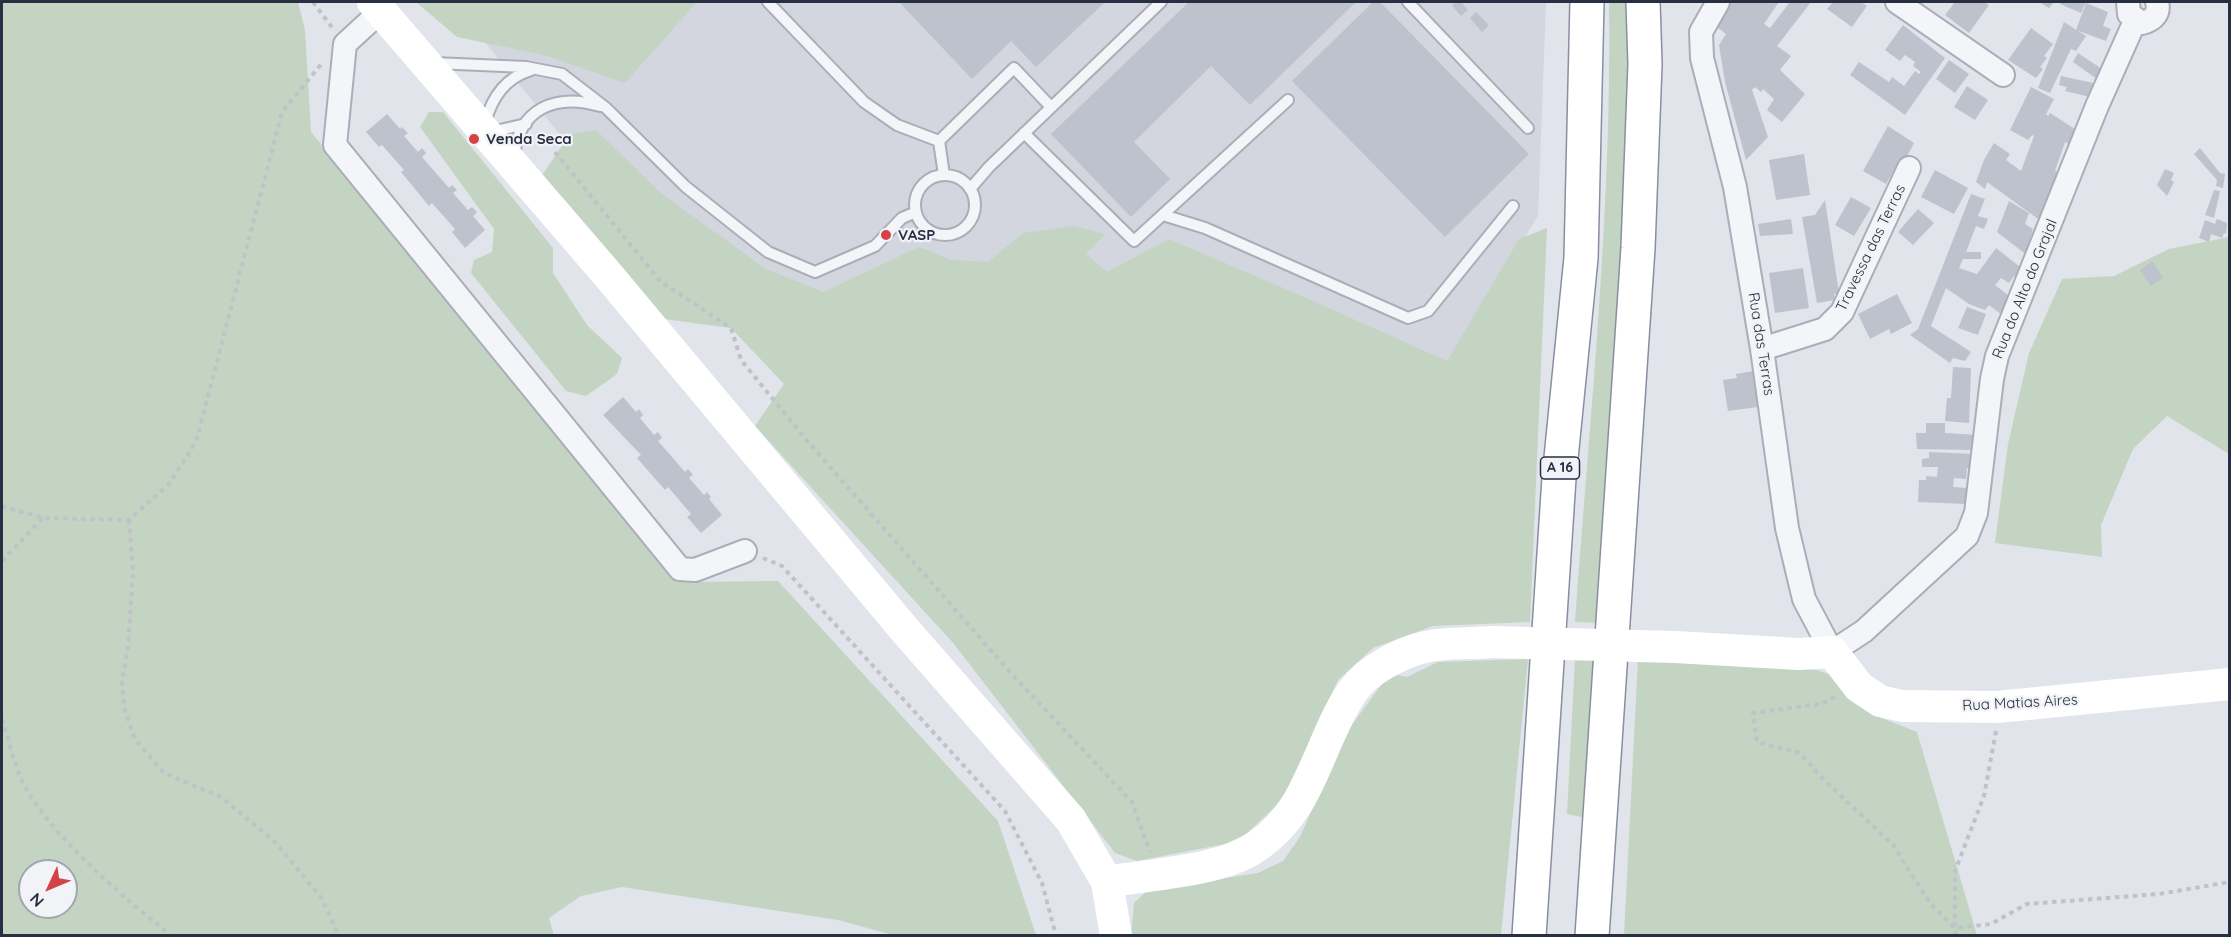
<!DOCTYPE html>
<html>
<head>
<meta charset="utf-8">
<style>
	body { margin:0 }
	#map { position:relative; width:2231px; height:937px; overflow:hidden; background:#e1e4ea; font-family:Quicksand,sans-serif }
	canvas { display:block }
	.frame { position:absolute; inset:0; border:3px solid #292f43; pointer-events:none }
	.north { position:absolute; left:18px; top:859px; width:60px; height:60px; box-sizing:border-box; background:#f1f3f7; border:2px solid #a1a5af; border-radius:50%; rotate:226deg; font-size:16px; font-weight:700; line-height:24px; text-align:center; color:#292f43 }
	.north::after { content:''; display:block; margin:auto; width:21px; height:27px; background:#d24346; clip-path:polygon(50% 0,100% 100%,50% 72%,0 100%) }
</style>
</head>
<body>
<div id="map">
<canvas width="2231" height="937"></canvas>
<div class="frame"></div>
<div class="north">N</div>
</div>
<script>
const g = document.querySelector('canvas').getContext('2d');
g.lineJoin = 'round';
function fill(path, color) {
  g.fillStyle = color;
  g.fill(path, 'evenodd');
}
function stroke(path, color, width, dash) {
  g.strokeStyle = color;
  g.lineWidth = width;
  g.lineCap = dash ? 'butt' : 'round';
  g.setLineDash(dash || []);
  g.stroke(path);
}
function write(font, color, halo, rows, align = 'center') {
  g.font = font + ' Quicksand,sans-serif';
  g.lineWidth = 4.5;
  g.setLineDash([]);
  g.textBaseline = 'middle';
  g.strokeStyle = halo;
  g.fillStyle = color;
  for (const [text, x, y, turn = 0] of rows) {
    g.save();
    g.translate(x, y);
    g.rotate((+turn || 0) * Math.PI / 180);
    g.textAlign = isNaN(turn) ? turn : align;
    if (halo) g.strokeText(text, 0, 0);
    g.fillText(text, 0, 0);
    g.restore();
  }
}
fill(new Path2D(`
	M467,2H1546L1538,216L1447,361L945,381L620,209L467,20Z`), '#d3d6df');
fill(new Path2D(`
	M2,2H298L305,30L311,132L684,582L778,581L998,821L1036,935H893L838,920L622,887L581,896L549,918L554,935L2,936ZM30,871H66V907H30Z
	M416,2H697L625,83L544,55L457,37Z
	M1609,2H1630L1618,324L1599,623L1575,622C1590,416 1612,208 1609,2Z
	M429,112H443L553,248V273L587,325L622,358L617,374L586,396L566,391L471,273L474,260L492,252L494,229L420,127Z
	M596,130L662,194L766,269L823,292L919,247L951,260L988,262L1023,233L1074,226L1105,234L1086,254L1107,272L1169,239L1293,292L1447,361L1519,239L1547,228L1530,622L1433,626L1373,648L1338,680L1282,800L1246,834L1225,844L1137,861L1115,853L954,644L755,426L784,384L731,328L664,319L539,180L570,134Z
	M2229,237V454L2167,416L2133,449L2101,525L2102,557L1995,543L2008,444L2029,353L2062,279L2114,276L2169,249Z
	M1677,658L1816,670L1844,679L1879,717L1917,732L1977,935L1624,936L1638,659Z
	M1528,659L1501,935L1131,936L1134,903L1148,890L1258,873L1283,861L1300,837L1345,734L1390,673L1407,677L1438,662Z
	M1575,659H1595L1586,818L1567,814Z`), '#c4d4c2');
fill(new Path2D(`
	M899,2H1105L1036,67L1011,41L972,79Z
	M1189,2H1356L1250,105L1211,66L1134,142L1170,179L1131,217L1051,134Z
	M1373,2H1380L1529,154L1445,237L1292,81Z
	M1456,2H1461L1468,10L1461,16L1452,6Z
	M1731,2H1779L1764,24L1770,28L1790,2H1811L1777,46L1791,56L1780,70L1805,94L1782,122L1767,110L1774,99L1763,89L1761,92L1755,87L1752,90L1768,137L1746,160L1725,82L1719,45L1726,34L1717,27V20Z
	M1833,2H1861L1867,6L1852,27L1827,9Z
	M1955,2H1984L1989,5L1969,33L1945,15Z
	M2039,2H2054L2049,8Z
	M2061,2H2086L2081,13L2060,4Z
	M2086,3L2108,12L2103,26L2111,29L2106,41L2076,30Z
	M1476,12L1489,25L1482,32L1470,18Z
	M2064,22L2086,36L2076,51L2071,49L2050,93L2038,88Z
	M1903,25L1945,58L1905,115L1850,75L1859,62L1889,82L1892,77L1904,86L1915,71L1919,74L1921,72L1913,66L1915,62L1905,55L1900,61L1885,50Z
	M2031,28L2053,44L2044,56L2047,58L2040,67L2043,69L2036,78L2008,60Z
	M2078,53L2102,69L2097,79L2073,62Z
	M1949,60L1969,74L1955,93L1936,79Z
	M2061,76L2093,83L2090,97L2065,91L2067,87L2059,85Z
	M1967,86L1988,100L1975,120L1954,107Z
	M2031,87L2054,99L2046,114L2048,116L2050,113L2078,131L2071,145L2065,142L2055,171L2061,173L2041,221L1987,182L1985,189L1976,182L1984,160L1994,143L2010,154L2006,160L2021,171L2034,136L2032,135L2028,140L2010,130Z
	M387,114L400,129L402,127L408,133L404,136L418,152L422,148L426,153L422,157L449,188L452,185L457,190L453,193L468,210L472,207L477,212L473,216L485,230L465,248L452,232L455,229L432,203L429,206L401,172L404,170L382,145L379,147L366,132Z
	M1888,126L1914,143L1902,166L1898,163L1886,184L1863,171Z
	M2200,148L2220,173L2225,174L2223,188L2216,186L2217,180L2194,154Z
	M1804,154L1810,195L1776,200L1769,160Z
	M2165,169L2174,173L2171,180L2174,182L2167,196L2157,185Z
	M1935,170L1968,188L1954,214L1921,197Z
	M2214,190L2220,191L2214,218L2205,215Z
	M1971,194L1985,199L1978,216L1988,219L1984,229L1976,226L1966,252H1981V259H1963L1959,268L1977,274L1996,248L2020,267L2016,278L2014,276L2009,283L2001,278L1995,285L2009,296L2002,315L1989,305L1985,310L1969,304L1946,288L1931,326L1971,352L1965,361L1953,358L1950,363L1910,335L1918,329Z
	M1851,197L1871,208L1854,236L1835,225Z
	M1825,200L1839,293L1834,294L1835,300L1817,303L1802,217L1815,215Z
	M2009,201L2029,213L2025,224L2033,229L2030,239L2034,241L2028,256L1997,232Z
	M1918,209L1934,223L1913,245L1898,232Z
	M1791,219L1793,234L1760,236L1758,224Z
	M2217,219L2227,223L2226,234L2224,233L2222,238L2211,234L2209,242L2199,238L2205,220L2215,224Z
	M2152,261L2163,278L2151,286L2140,270Z
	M1803,268L1809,308L1775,313L1769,273Z
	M1897,294L1912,323L1891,334L1889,329L1870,339L1858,314Z
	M1967,307L1986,314L1978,335L1958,328Z
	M1953,367L1971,368L1969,423L1945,421L1947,398H1951Z
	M1753,371L1758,407L1728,411L1723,380L1737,378L1736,374Z
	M623,397L636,412L639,409L643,415L640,418L654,435L658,432L662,438L658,441L685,472L688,469L693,475L689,478L704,495L707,492L711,497L709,499L722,515L701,533L687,517L691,514L668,487L665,490L637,458L641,455L603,415Z
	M1926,423H1945V433L1978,435L1976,450L1917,449L1916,433H1926Z
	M1929,452L1975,454V468H1967L1966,479L1954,478L1953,487L1968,488L1967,504L1918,502L1919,480H1926V476L1937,477L1938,467H1922V459L1929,458Z`), '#bec2cd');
const lane = new Path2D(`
	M768,2L864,102L897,125L939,141L944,175
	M1408,2L1528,128
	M434,63L526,67L562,74L606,108L686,187L768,252L815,272L875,246L902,218L916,212
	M485,123C492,97 505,78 531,70
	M491,132L526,124
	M1024,133L1134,241L1288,100
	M939,141L1014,68L1051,107
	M514,158C518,108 556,93 600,106
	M915 205a30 30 0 1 1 60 0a30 30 0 1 1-60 0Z
	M970,189L989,167L1161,2
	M1163,215L1205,228L1408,318L1428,311L1513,206`);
const street = new Path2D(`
	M1718,2L1701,32L1702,58L1735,187L1762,349L1787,528L1804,599L1832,652L1864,631L1967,536L1976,513L1992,379L1997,356L2097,106L2135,21
	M1897,2L2003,75
	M2128,2L2129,14L2142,23C2154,20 2160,13 2157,2
	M381,11L345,44L335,145L680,569L695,570L745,551
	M1762,349L1825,329L1842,312L1909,168`);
const highway = new Path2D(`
	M1529,936L1559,478L1581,258L1587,2
	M1592,936L1638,248L1645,64L1643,2`);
stroke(lane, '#aaaeb8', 14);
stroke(street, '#aaaeb8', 26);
stroke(highway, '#888fa1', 36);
stroke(new Path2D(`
	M313,2L334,30
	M555,152L660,281L731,328L741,360L809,443L1009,671L1132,802L1150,852
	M2,506L43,518L129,520L169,484L196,442L282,112L323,62
	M129,520L133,573L128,646L122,681L124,707L135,739L164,773L221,797L275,842L322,899L339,936
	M763,558L782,566L1005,811L1042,883L1056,936
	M2,561L43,518
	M1835,697L1821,704L1753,713L1757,742L1800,753L1822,778L1893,845L1930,903L1955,928L1956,936
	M2,719C10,744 16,775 31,797C67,850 122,896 172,936
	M1996,731L1984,796L1955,871V928L1991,924L2027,904L2159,894L2230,882`), '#bfc2c9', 4, [4.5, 4.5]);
stroke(lane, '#f4f5f8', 10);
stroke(street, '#f4f5f8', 22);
stroke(new Path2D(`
	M373,2L608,275L904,629L1071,820L1107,882L1116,936
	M1675,647L1799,654L1832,652L1859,687L1880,701L1902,706L1997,707L2230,684
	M1107,882C1151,874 1223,871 1257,846C1313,808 1317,744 1352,692C1367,670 1400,653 1425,647C1446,642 1471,644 1493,642`), '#fff', 32);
stroke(highway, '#fff', 33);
stroke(new Path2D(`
	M1493,642L1675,647`), '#fff', 32);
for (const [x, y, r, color] of [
	[474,139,6,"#d24346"],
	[886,235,6,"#d24346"]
]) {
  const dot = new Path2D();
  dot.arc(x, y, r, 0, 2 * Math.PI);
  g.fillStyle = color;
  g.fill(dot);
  stroke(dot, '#f1f3f7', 2);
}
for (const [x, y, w] of [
	[1560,468,39]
]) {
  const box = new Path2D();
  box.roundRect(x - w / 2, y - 11, w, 22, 4.5);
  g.fillStyle = '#f1f3f7';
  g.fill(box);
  stroke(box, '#292f43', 1.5);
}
write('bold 14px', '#292f43', null, [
	["A 16",1560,468]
]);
write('bold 15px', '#292f43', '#f1f3f7', [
	["Venda Seca",486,139],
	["VASP",898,235]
], 'left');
write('15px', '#292f43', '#f1f3f7', [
	["Travessa das Terras",1871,248,-64],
	["Rua do Alto do Grajal",2025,289,-68],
	["Rua das Terras",1761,344,81],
	["Rua Matias Aires",2020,703,-3]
]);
</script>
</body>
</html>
